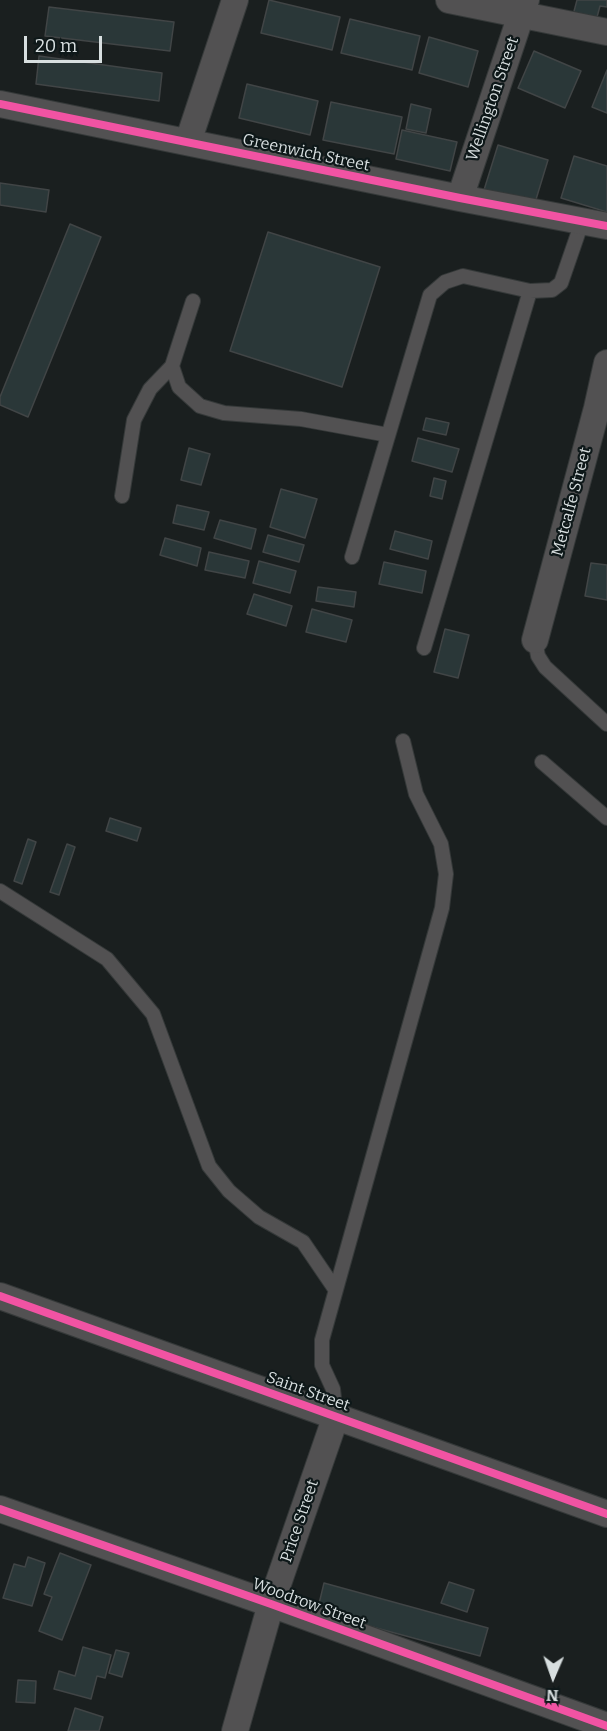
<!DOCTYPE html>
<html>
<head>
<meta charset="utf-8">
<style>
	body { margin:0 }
	#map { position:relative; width:607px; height:1731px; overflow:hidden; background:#1a1f1f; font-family:Bitter,serif }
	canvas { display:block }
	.north { position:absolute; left:523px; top:1647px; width:60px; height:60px; -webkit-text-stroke:4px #0e1819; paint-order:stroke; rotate:182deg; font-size:16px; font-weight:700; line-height:24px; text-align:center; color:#d8dfe0 }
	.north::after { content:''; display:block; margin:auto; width:21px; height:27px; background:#d8dfe0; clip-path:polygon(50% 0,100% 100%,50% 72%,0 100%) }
	.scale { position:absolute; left:24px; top:36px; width:78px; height:27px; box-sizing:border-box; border:3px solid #d8dfe0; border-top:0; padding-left:8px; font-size:18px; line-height:21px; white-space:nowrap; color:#d8dfe0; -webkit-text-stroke:4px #0e1819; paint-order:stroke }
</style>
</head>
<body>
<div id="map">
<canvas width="607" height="1731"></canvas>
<div class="north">N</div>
<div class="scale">20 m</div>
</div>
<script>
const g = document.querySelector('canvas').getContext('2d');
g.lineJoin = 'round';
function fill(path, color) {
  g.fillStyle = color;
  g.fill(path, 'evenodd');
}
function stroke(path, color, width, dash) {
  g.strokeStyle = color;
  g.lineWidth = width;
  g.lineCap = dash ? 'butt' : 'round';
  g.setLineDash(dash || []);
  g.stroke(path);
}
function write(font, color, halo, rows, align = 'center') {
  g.font = font + ' Bitter,serif';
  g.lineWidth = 4.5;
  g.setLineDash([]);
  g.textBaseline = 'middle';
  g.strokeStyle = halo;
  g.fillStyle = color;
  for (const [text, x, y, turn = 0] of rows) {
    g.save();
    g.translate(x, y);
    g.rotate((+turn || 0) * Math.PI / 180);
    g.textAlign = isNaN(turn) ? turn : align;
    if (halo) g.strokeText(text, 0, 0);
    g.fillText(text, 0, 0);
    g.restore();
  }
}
const building = new Path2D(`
	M269,0L340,17L332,50L261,33Z
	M577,0H607V7L600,6L596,21L573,15Z
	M49,7L174,22L170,51L45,36Z
	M350,19L420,36L412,70L341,53Z
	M429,37L478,51L468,87L419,73Z
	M534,51L581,71L565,108L518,88Z
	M39,56L162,73L159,101L36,84Z
	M607,70V113L592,107Z
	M247,84L318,101L310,135L239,118Z
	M331,102L402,117L394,154L323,140Z
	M411,104L431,109L426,133L406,129Z
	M402,130L457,142L450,171L396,159Z
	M498,145L548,160L534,206L484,190Z
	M574,156L607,166V212L561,198Z
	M0,183L49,190L46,212L0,205Z
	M70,224L101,237L28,417L0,405V397Z
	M268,232L380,267L342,387L230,351Z
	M426,418L449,423L446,435L423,430Z
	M418,438L459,449L452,472L412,461Z
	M189,448L210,454L201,485L181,480Z
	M434,478L446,481L442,499L430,496Z
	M281,489L317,499L305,538L270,527Z
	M177,505L209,512L204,530L173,523Z
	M220,520L256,529L251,549L214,538Z
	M395,531L432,541L428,559L390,549Z
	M268,535L304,545L299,562L263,552Z
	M165,538L201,548L197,566L160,555Z
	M209,552L249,561L245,578L205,570Z
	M259,561L296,571L290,593L253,583Z
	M384,562L426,571L422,593L379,584Z
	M591,563L607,565V600L585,596Z
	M318,587L356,592L354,607L316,601Z
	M254,594L292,606L286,626L247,614Z
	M312,609L352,620L346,642L306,632Z
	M445,629L469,635L458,678L434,672Z
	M110,818L141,828L137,841L106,831Z
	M28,839L36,842L22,884L14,881Z
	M67,844L75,847L59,895L50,892Z
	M60,1553L91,1565L62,1640L39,1631L52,1597L44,1594Z
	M28,1557L45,1563L32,1606L3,1598L14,1564L25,1567Z
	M449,1582L474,1590L467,1612L441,1603Z
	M324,1583L488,1628L480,1656L317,1612Z
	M83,1647L111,1655L105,1678L97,1676L91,1699L54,1689L59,1671L75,1676Z
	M116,1650L129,1653L122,1677L109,1673Z
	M18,1680L36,1681L35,1703L16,1702Z
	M75,1708L103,1717L99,1731H68Z`);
fill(building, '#2a3738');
stroke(building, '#414546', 1.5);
const service = new Path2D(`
	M193,301L172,366L179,387L200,406L224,413L301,419L388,435
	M122,496L134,420L150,389L172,366
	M352,557L430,295L445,282L463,276L530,291L552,290L561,283L582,222
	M535,640L538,656L545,667L607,724
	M424,648L530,291
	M542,762L607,818
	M0,891L107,959L153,1014L209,1166L229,1191L259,1217L303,1242L335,1289
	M336,1416L333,1389L322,1365V1340L442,908L446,874L441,844L416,794L403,741`);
const minor = new Path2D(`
	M449,0L607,32
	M0,104L460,198L607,226
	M188,142L235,0
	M460,198L526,0
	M535,640L597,408L607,363
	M0,1296L607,1514
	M0,1509L271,1604L607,1726
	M235,1731L271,1604L336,1416`);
stroke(service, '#353939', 16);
stroke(minor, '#353939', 28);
stroke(service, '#525152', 14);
stroke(minor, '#525152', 26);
stroke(new Path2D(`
	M0,104L460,198L607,226
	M0,1296L607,1514
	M0,1509L271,1604L607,1726`), '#f153a3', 8);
write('16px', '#d8dfe0', '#0e1819', [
	["Wellington Street",493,99,-71],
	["Greenwich Street",306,153,12],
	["Metcalfe Street",572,502,-75],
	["Saint Street",308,1392,20],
	["Price Street",300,1521,-71],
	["Woodrow Street",309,1604,20]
]);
</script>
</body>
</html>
